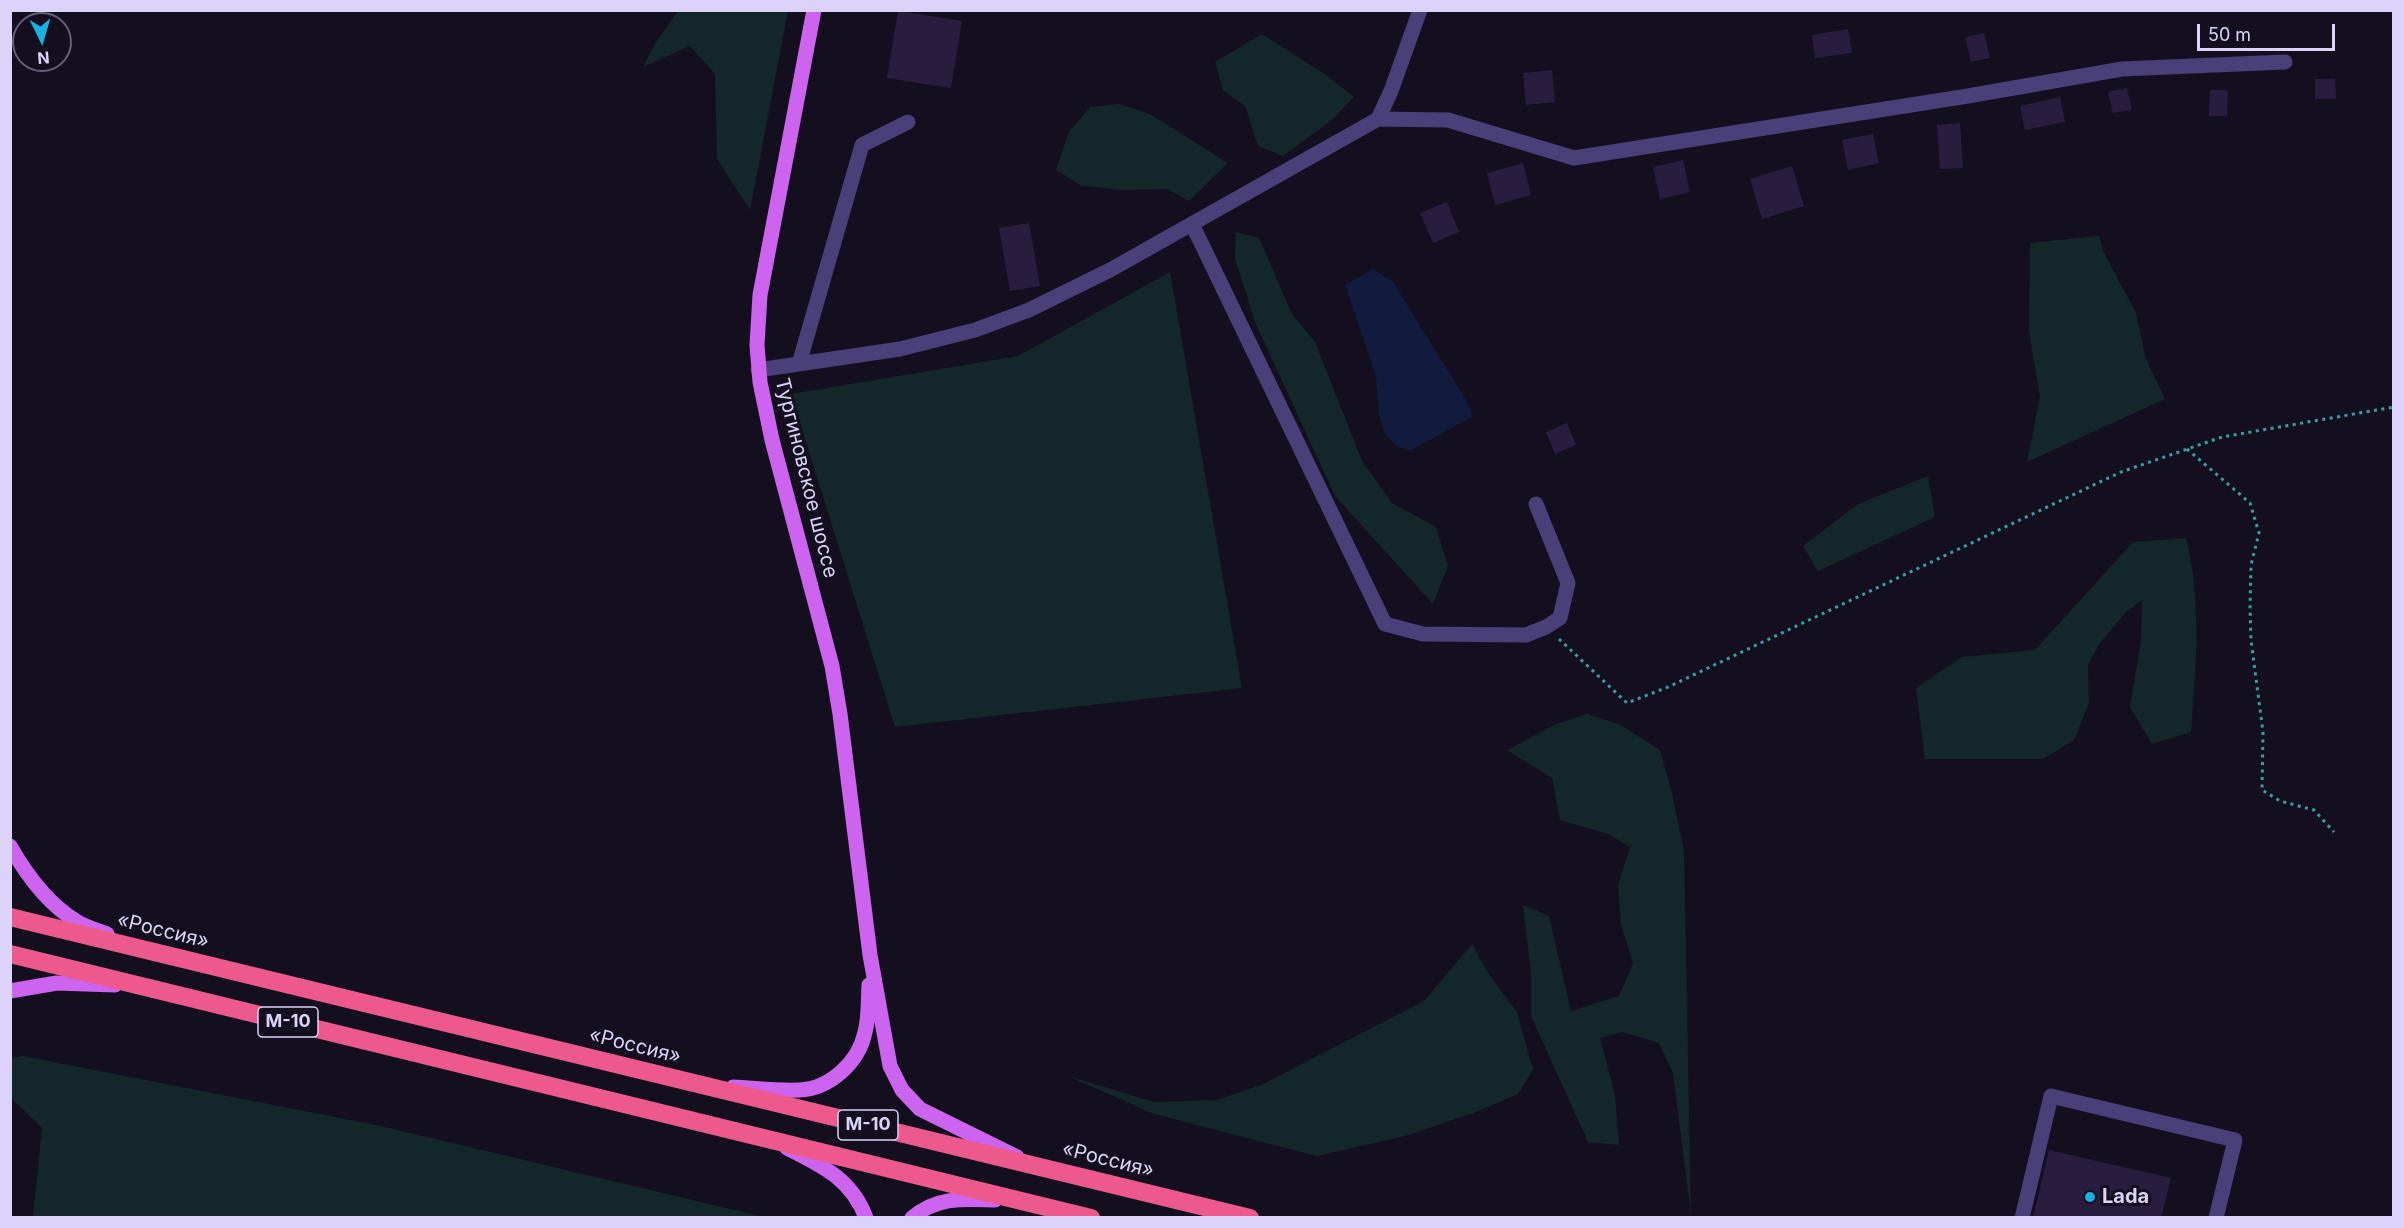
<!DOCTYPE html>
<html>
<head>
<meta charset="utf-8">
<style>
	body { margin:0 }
	#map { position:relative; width:2404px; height:1228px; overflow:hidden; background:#140f1f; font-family:Inter,sans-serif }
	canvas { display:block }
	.frame { position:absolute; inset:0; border:12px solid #dcd2fa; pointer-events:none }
	.north { position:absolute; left:12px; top:12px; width:60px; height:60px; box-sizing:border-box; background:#140f1f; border:2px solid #645d77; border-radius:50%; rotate:175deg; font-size:16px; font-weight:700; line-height:24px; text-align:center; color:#dcd2fa }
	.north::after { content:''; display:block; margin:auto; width:21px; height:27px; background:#18b2e0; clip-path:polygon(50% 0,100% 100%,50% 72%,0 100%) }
	.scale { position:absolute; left:2197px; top:24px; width:138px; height:27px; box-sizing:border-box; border:3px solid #dcd2fa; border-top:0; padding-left:8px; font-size:18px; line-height:21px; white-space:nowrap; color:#dcd2fa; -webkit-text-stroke:4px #140f1f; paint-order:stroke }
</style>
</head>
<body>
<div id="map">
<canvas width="2404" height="1228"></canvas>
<div class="frame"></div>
<div class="north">N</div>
<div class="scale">50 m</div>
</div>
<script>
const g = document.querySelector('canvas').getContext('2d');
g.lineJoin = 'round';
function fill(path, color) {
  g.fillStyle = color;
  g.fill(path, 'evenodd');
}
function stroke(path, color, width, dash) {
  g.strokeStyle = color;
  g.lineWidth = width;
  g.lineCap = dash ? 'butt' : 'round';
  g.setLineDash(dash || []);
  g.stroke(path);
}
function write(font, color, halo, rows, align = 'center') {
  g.font = font + ' Inter,sans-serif';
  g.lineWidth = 6;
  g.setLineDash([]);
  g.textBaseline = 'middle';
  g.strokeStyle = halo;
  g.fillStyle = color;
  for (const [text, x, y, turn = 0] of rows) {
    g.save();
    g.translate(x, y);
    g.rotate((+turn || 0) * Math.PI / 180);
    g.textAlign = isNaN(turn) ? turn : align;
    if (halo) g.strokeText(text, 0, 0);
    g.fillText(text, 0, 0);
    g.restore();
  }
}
fill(new Path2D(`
	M678,11H788L750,210L717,159L715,74L690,46L643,67L656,42Z
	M1262,34L1326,75L1354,97L1332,120L1283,156L1258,146L1245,106L1223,90L1215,62Z
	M1119,104L1150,114L1228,163L1189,201L1167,189L1123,190L1082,186L1056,170L1069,132L1090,107Z
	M1236,232L1259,238L1292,314L1315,342L1362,461L1392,503L1436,527L1448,566L1433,604L1335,496L1255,322L1235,258Z
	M2099,236L2103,251L2136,313L2146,359L2165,399L2027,462L2040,397L2029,331L2030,243Z
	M1170,272L1242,688L895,727L791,394L1018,356Z
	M1928,476L1935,517L1818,571L1803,546L1858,504Z
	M2186,538C2202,602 2196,667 2191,732L2152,744L2130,707L2141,641L2142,600L2126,612L2100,643L2088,665L2089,703L2074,740L2043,759H1925L1916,688L1962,657L2035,650L2133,542Z
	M1587,714L1619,724L1660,750L1672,793L1684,851L1691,1215L1673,1073L1659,1043L1623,1032L1600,1038L1615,1095L1619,1145L1588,1142L1531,1016V973L1523,905L1549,916L1571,1011L1619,996L1633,963L1621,925L1618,885L1630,847L1608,834L1560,820L1552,778L1507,750L1556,724Z
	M1472,944L1488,973L1517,1012L1533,1070L1518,1094L1476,1112L1409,1135L1317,1156L1154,1114L1068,1076L1154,1102L1217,1100L1261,1085L1424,1001Z
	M23,1056L381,1126L764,1217H33L42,1128L11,1098V1058Z`), '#132628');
fill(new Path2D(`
	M1373,269L1393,282L1465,398L1473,416L1412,450L1398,447L1385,434L1379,415L1376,376L1345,285Z`), '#101b3d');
fill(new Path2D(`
	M898,11L962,21L951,88L887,78Z
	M1848,29L1852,53L1815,58L1812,35Z
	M1984,33L1990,58L1971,62L1965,37Z
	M1552,70L1555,102L1526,105L1523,73Z
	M2315,79H2335L2336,99H2315Z
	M2127,88L2132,110L2113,113L2108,92Z
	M2210,90H2228L2227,116H2209Z
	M2060,97L2065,122L2025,130L2020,106Z
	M1960,123L1963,168L1940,169L1937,125Z
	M1873,134L1879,163L1848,170L1842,140Z
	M1683,160L1690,192L1660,199L1653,167Z
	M1523,163L1531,195L1495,205L1487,173Z
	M1792,166L1804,206L1762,219L1750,179Z
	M1447,202L1459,232L1433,243L1420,213Z
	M1029,223L1040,286L1010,291L999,228Z
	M1567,423L1576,445L1555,454L1546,432Z
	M2049,1150L2171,1178L2161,1218H2033Z`), '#281d3e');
stroke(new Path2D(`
	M2187,449L2250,503L2259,533L2251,565L2250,607L2251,640L2263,732L2262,790L2280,801L2314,810L2334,832
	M1559,639L1627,703L1668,687L2121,472L2222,437L2394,407`), '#3a9ea6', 3, [3, 4.5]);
stroke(new Path2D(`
	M1378,119L1448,120L1574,158L1968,96L2122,69L2285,62
	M1192,224L1385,624L1423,634L1526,635L1546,627L1560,618L1568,583L1536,504
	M799,364L862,145L908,122
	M758,370L900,349L975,330L1029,310L1110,270L1378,119L1391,91L1420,10
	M2022,1218L2051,1096L2235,1140L2216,1218`), '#493f79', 15);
stroke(new Path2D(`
	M814,10L760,295L757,345L760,382L772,440L832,666L840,714L870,955L890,1066L902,1090L920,1109L1017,1157
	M10,846C26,874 48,904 76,921C85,927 97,930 107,934
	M10,991L57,983L115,985
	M733,1087C755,1088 777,1091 799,1090C830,1089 859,1062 865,1032C869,1018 868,1000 869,985
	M787,1148C821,1165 852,1179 866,1218
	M912,1218C937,1196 965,1199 995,1200`), '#cd64ef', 15);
stroke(new Path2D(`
	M10,917L1250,1218
	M10,954L1091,1218`), '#ed598d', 18);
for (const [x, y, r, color] of [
	[2090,1197,6,"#18b2e0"]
]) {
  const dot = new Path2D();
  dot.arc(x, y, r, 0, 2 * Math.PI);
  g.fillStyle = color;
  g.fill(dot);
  stroke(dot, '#140f1f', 2);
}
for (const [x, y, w] of [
	[288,1022,60],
	[868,1125,60]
]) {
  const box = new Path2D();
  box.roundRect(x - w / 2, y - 15, w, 30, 4.5);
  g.fillStyle = '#140f1f';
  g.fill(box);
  stroke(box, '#dcd2fa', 1.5);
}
write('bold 18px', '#dcd2fa', null, [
	["М-10",288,1022],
	["М-10",868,1125]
]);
write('20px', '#dcd2fa', '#140f1f', [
	["Тургиновское шоссе",806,478,76],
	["«Россия»",163,931,14],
	["«Россия»",635,1046,14],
	["«Россия»",1108,1160,14]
]);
write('bold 20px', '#dcd2fa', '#140f1f', [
	["Lada",2102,1197]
], 'left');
</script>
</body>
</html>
